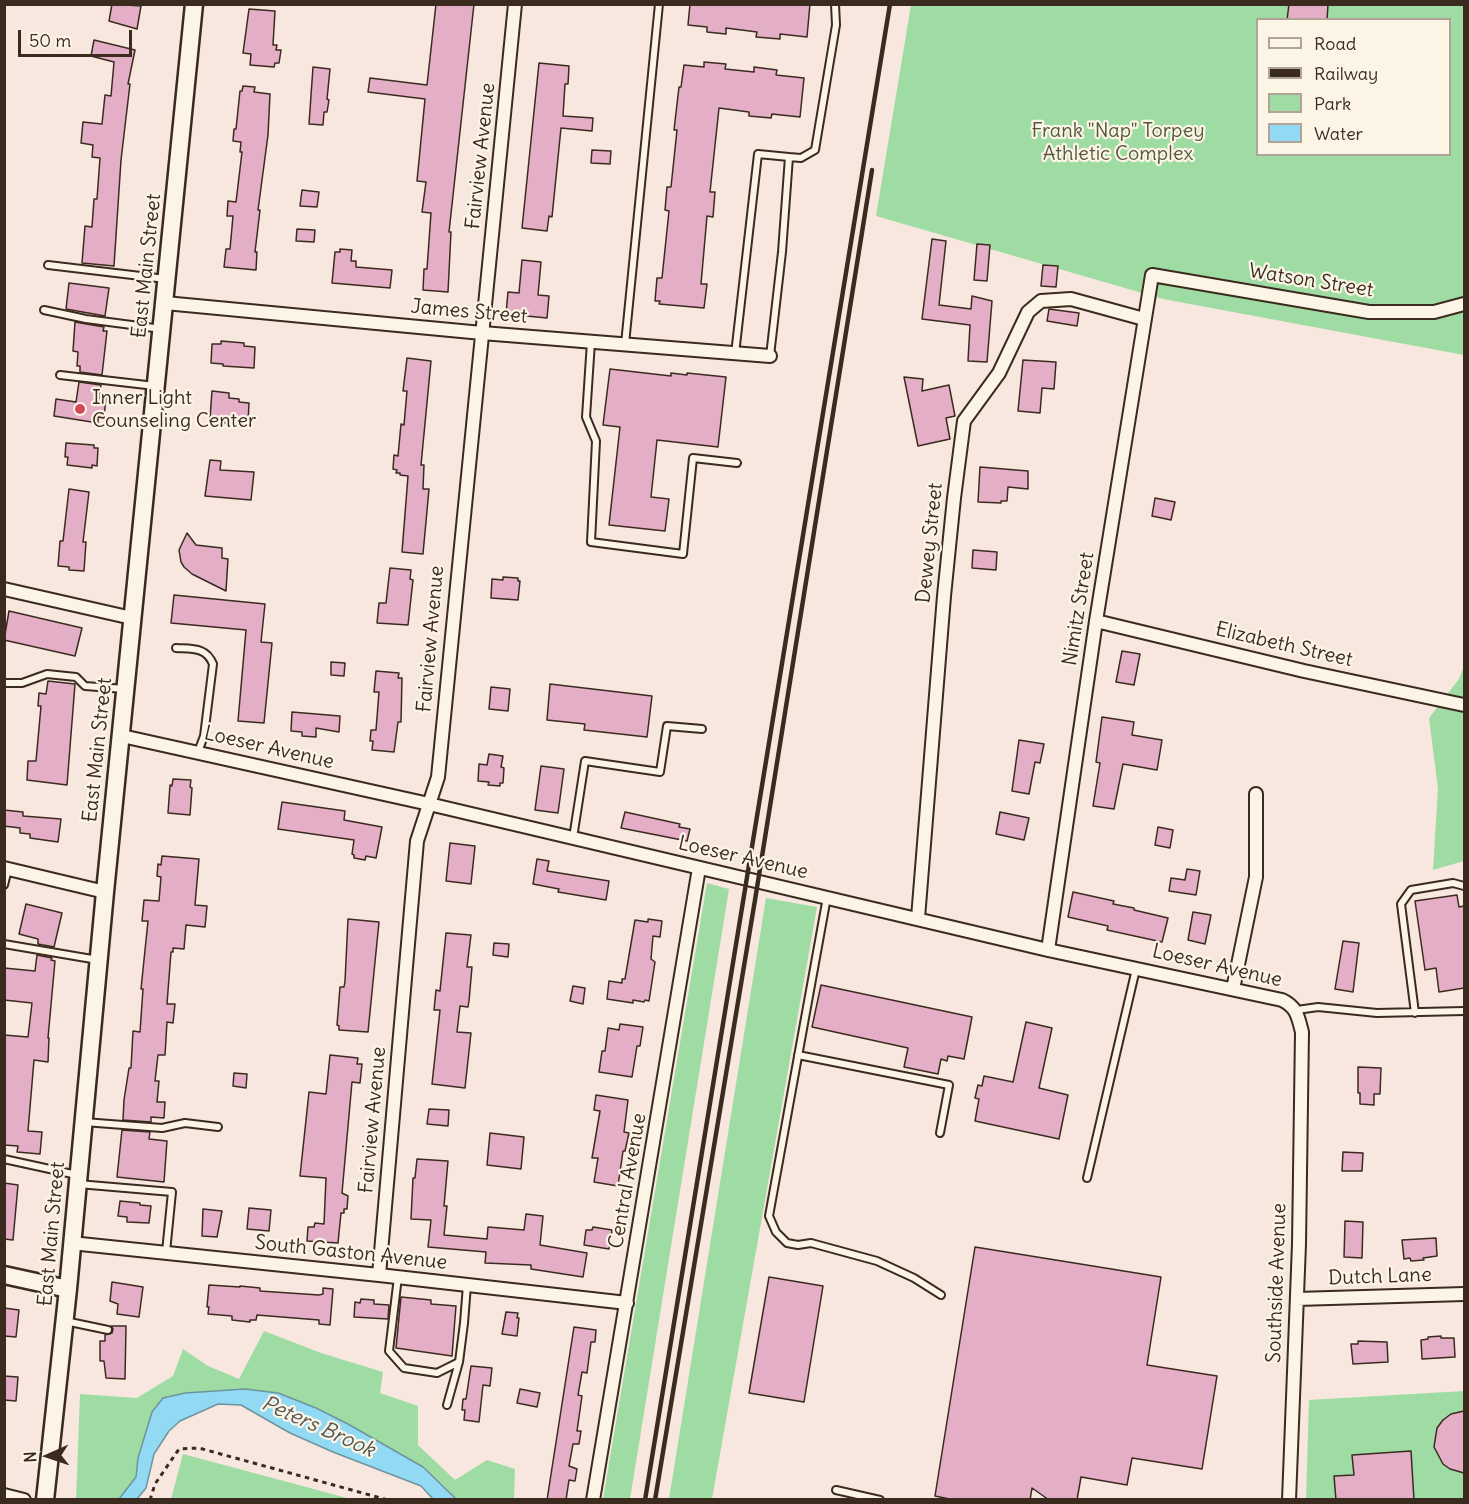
<!DOCTYPE html>
<html>
<head>
<meta charset="utf-8">
<style>
	body { margin:0 }
	#map { position:relative; width:1469px; height:1504px; overflow:hidden; background:#f7e7df; font-family:Delius,sans-serif }
	canvas { display:block }
	.frame { position:absolute; inset:0; border:6px solid #3b2a1e; pointer-events:none }
	.legend { position:absolute; left:1256px; top:18px; width:195px; height:138px; box-sizing:border-box; background:#fcf5e5; border:2px solid #afa495; margin:0; padding:8px 10px; list-style:none; font-size:18px; color:#3b2a1e }
	.legend li { display:flex; align-items:center; gap:12px; height:30px }
	.legend b { width:30px; border:2px solid #afa495 }
	.north { position:absolute; left:18px; top:1426px; width:60px; height:60px; -webkit-text-stroke:4px #fcf5e5; paint-order:stroke; rotate:267deg; font-size:16px; font-weight:700; line-height:24px; text-align:center; color:#3b2a1e }
	.north::after { content:''; display:block; margin:auto; width:21px; height:27px; background:#3b2a1e; clip-path:polygon(50% 0,100% 100%,50% 72%,0 100%) }
	.scale { position:absolute; left:18px; top:30px; width:114px; height:27px; box-sizing:border-box; border:3px solid #3b2a1e; border-top:0; padding-left:8px; font-size:18px; line-height:21px; white-space:nowrap; color:#3b2a1e; -webkit-text-stroke:4px #fcf5e5; paint-order:stroke }
</style>
</head>
<body>
<div id="map">
<canvas width="1469" height="1504"></canvas>
<div class="frame"></div>
<ul class="legend">
<li><b style="height:8px;background:#fcf5e5"></b>Road</li>
<li><b style="height:8px;background:#3b2a1e"></b>Railway</li>
<li><b style="height:16px;background:#9fdca3"></b>Park</li>
<li><b style="height:16px;background:#92daf3"></b>Water</li>
</ul>
<div class="north">N</div>
<div class="scale">50 m</div>
</div>
<script>
const g = document.querySelector('canvas').getContext('2d');
g.lineJoin = 'round';
function fill(path, color) {
  g.fillStyle = color;
  g.fill(path, 'evenodd');
}
function stroke(path, color, width, dash) {
  g.strokeStyle = color;
  g.lineWidth = width;
  g.lineCap = dash ? 'butt' : 'round';
  g.setLineDash(dash || []);
  g.stroke(path);
}
function write(font, color, halo, rows, align = 'center') {
  g.font = font + ' Delius,sans-serif';
  g.lineWidth = 4.5;
  g.setLineDash([]);
  g.textBaseline = 'middle';
  g.strokeStyle = halo;
  g.fillStyle = color;
  for (const [text, x, y, turn = 0] of rows) {
    g.save();
    g.translate(x, y);
    g.rotate((+turn || 0) * Math.PI / 180);
    g.textAlign = isNaN(turn) ? turn : align;
    if (halo) g.strokeText(text, 0, 0);
    g.fillText(text, 0, 0);
    g.restore();
  }
}
fill(new Path2D(`
	M911,5H1464V355L1163,299L876,216ZM1258,20H1450V154H1258Z
	M1464,666V861L1433,870L1438,789L1429,718L1459,679Z
	M707,883L729,889L630,1499H603Z
	M766,898L817,907L712,1499H669Z
	M264,1331L321,1353L383,1372L380,1393L418,1406V1445L455,1480L487,1460L515,1469L514,1499H456L423,1467L387,1447L278,1393L245,1389L185,1393L152,1412L138,1458L136,1477L119,1499L76,1500L80,1394L137,1398L173,1376L183,1349L208,1366L239,1379Z
	M1464,1391V1499L1306,1500L1309,1400Z
	M183,1454L351,1499H171Z`), '#9fdca3');
const water = new Path2D(`
	M245,1389L278,1393L316,1408L348,1424L423,1467L456,1499H433L421,1486L333,1452L290,1433L241,1405L218,1404L180,1421L169,1431L154,1454L146,1488L137,1499H119L136,1477L138,1458L152,1412L163,1398L185,1393Z`);
fill(water, '#92daf3');
stroke(water, '#6f949e', 1.5);
const building = new Path2D(`
	M112,4L141,6L137,29L109,21Z
	M436,4H474L449,232H451L448,292L423,290L424,269H427L431,213L422,212L426,182L417,181L425,99L368,92L370,78L427,85Z
	M690,4H810L807,37L780,34V39L756,37L757,32L726,28V34L707,32V27L688,25Z
	M1289,4H1328L1327,20H1287Z
	M249,9L275,11L273,45H277L276,50H281L279,63H275L274,67L250,65L251,54L243,53Z
	M94,40L135,50L128,84H130L121,160L114,266L82,263L85,226L92,227L94,199H97L100,158L92,157L93,145L81,143L83,122L102,124L105,95L111,96L114,62L91,56Z
	M704,62L726,64L725,69L754,72V67L777,70L776,75L804,78L800,117L772,114L771,118L749,116V112L719,108L710,192H715L713,217L707,216L701,284H707L704,308L659,304L660,301H655L657,278H662L669,211L665,210L667,187H671L677,130H674L679,87H681L684,65L704,67Z
	M539,63L569,66L568,84H565L563,116L593,118L592,131L561,128L552,217L549,216L547,231L522,228Z
	M313,67L330,69L327,99L329,100L327,112H324L323,125L309,124Z
	M243,86L255,87L254,92L270,94L268,135L258,210H260L255,252H257L256,270L224,267L226,249H230L233,216H227L228,201L236,202L242,152H240L241,142L233,141L234,129H236L240,91H242Z
	M592,150L611,151L610,164L591,163Z
	M302,190L319,192L317,207L300,206Z
	M297,229L315,230L314,242L296,241Z
	M932,239L946,241L939,305L971,309L972,296L992,301L987,362L968,361L970,325L922,319Z
	M977,244L990,245L987,281L974,280Z
	M340,249L352,250L351,261H356V267L392,270L390,288L332,283L335,252H340Z
	M522,260L541,262L538,295L549,296L547,318L506,314L508,292L519,293Z
	M1043,265L1058,266L1056,287L1041,286Z
	M69,283L109,288L105,316L66,309Z
	M1049,309L1079,313L1077,326L1047,321Z
	M75,322L104,327L103,331H107L102,375L80,372V366H77L78,352L73,351Z
	M221,341L244,343V346L255,347L254,368L223,366V364L211,363L212,344H221Z
	M407,358L431,361L421,465H424L423,489H429L423,554L402,552L408,476L400,475V473H396L397,470L393,469L394,455L398,456L401,424L404,425L407,391H403Z
	M1023,360L1056,362L1054,389L1042,388L1040,413L1018,411Z
	M610,369L671,376V373L687,375V373L726,377L718,447L657,440L651,497L669,499L665,531L609,525L620,427L603,425Z
	M904,377L923,379L922,391L949,385L955,416L946,418L950,439L918,446Z
	M79,382L101,385L99,398H106L104,418L98,417V423L54,416L56,399L76,402Z
	M212,391L229,393V398L239,399V402L249,403L248,423H224V421L210,418Z
	M66,443L94,445V448H98L97,466L92,465V468L67,465L68,457H65Z
	M210,460L221,461L220,470L254,472L251,500L205,496Z
	M980,467L1028,471V489L1008,487L1007,501H1001V503L978,502Z
	M69,489L89,492L83,542H86L84,571L69,570V567L58,566L60,541H63Z
	M1155,498L1175,502L1171,520L1152,516Z
	M187,533L196,545L222,548V558L228,559L226,591L192,574L184,567L181,562L179,550Z
	M973,550L997,552L996,570L972,568Z
	M390,568L411,570L410,579L413,580L408,625L377,623L379,603H386Z
	M503,577L518,578V581H520L518,600L491,598L492,579L503,580Z
	M174,595L265,604L261,642L272,643L264,723L238,721L246,630L171,623Z
	M9,611L82,628L75,656L4,640Z
	M1122,651L1140,654L1134,685L1116,682Z
	M331,662L345,663L344,676L331,675Z
	M376,671L399,673L398,678H402L401,722H398L394,752L372,750L373,741H370L371,730H376L379,692H374Z
	M48,681L75,684L67,785L27,780L28,761H36L41,706H38L39,693L46,694Z
	M550,684L652,696L647,737L584,730L585,724L547,720Z
	M491,687L510,689L508,711L489,709Z
	M292,712L340,716L339,732L316,728V737L302,736V732L291,731Z
	M1102,717L1134,722L1132,735L1162,740L1157,770L1123,764L1114,809L1093,806L1100,763L1096,762Z
	M1019,740L1044,744L1040,763L1035,762L1029,794L1012,791Z
	M489,754L503,756L501,767L504,768L503,783H500V786L488,785L489,782L478,781L479,764L487,765Z
	M541,766L564,769L558,813L535,810Z
	M173,779L191,780L190,787L192,788L190,815L168,813L170,785L172,786Z
	M282,802L345,811L344,820L382,827L376,858L366,856L365,860L354,858V855L352,854L354,840L278,829Z
	M4,810L23,812V816L61,819L58,842L30,838V834L20,833V828L4,826Z
	M625,812L680,824L679,827L690,829L687,841L621,828Z
	M1000,812L1029,818L1024,840L996,834Z
	M1158,827L1173,830L1170,848L1155,845Z
	M450,843L475,846L471,884L446,881Z
	M162,856L199,859L195,905L207,906L205,927L186,925L184,949L173,948V952H171L167,1004H175L173,1023L167,1022L165,1055H158L155,1081H159L157,1102H165L164,1118L151,1117V1122L123,1120L124,1100L129,1068H131L133,1031L140,1032L143,989H141L148,921H142L144,900L159,901L161,877L157,876L158,864L161,865Z
	M537,859L549,861L547,871L609,881L606,900L558,892L559,889L533,884Z
	M1187,869L1200,871L1196,895L1169,891L1171,878L1185,880Z
	M1073,892L1114,901L1113,904L1134,908V910L1168,918L1162,942L1107,930L1108,926L1068,917Z
	M1457,895L1459,907L1464,906V988L1439,992L1436,968L1425,970L1415,901Z
	M26,904L62,913L54,947L38,944V939L19,934Z
	M1193,912L1211,915L1205,944L1188,940Z
	M348,919L379,922L368,1032L339,1030V1026L337,1025L340,987H344L345,981Z
	M648,919L662,921L660,937L653,936L651,959L655,962L649,1001L645,1000L644,1002L633,1000V1003L607,999L609,981L622,983V979H625L635,920L648,922Z
	M446,933L471,935L467,967H472L469,1001L468,1007L460,1006L457,1032L471,1033L465,1088L432,1084L440,1010H434L436,990L440,991Z
	M1343,941L1359,943L1353,992L1335,989Z
	M494,943L509,944L508,957L493,955Z
	M37,955L52,958L51,960L55,961L48,1038H49L48,1062L34,1060L28,1131L42,1132L40,1154L17,1152L18,1146L4,1145V1035L28,1037L32,1003L4,1000V968L35,971Z
	M821,985L972,1017L964,1059L948,1056L947,1061L941,1059L938,1074L904,1067L908,1048L812,1027Z
	M573,986L585,988L583,1004L570,1001Z
	M1026,1022L1052,1028L1039,1088L1068,1095L1059,1139L975,1121L979,1099L975,1098L978,1085L982,1086L984,1076L1013,1082Z
	M620,1024L643,1027L640,1046H637L632,1077L599,1072L602,1051H605L608,1028L619,1030Z
	M330,1055L358,1058L357,1064H362L360,1083L352,1082L342,1193L348,1196L347,1209H344V1213H341L338,1243L307,1241L308,1227H314L315,1223L324,1224L326,1178L300,1176L309,1092L326,1094Z
	M1358,1067L1381,1068L1380,1094H1374V1105L1360,1104V1093H1358Z
	M234,1073L247,1074L246,1088L233,1086Z
	M596,1095L628,1100L624,1132L629,1133L625,1151H623L618,1186L594,1182L598,1158H592L600,1111L594,1110Z
	M429,1109L449,1110L448,1126L427,1124Z
	M122,1130L150,1132L149,1139L167,1141L164,1182L117,1177Z
	M490,1133L524,1137L521,1169L487,1165Z
	M1343,1152L1363,1153L1362,1171H1342Z
	M417,1159L448,1161L444,1206H447L444,1235L487,1239L488,1227L524,1230L526,1214L543,1216L540,1245L587,1253L583,1277L531,1269V1265L485,1263L486,1252L428,1247L431,1220L411,1219L413,1178H415Z
	M4,1183L18,1185L13,1240L4,1239Z
	M120,1201L140,1203V1205L151,1206L149,1223L127,1222V1217L118,1216Z
	M249,1208L271,1210L269,1231L247,1229Z
	M203,1209L222,1211L217,1237L202,1236Z
	M1345,1221L1363,1222L1362,1258L1344,1257Z
	M593,1227L612,1230L609,1249L584,1245L586,1230H592Z
	M1436,1238L1437,1256L1423,1258L1424,1260L1411,1261L1410,1258L1404,1259L1402,1240Z
	M975,1247L1161,1277L1147,1365L1217,1376L1202,1469L1132,1458L1127,1485L1081,1477L1077,1500H1049L1032,1488L1030,1500H954L935,1496Z
	M769,1277L823,1286L804,1402L749,1393Z
	M112,1282L143,1287L139,1317L117,1314L118,1304L110,1301Z
	M209,1285L240,1287V1286L260,1288V1291L319,1295L323,1294V1288L333,1289L330,1325L319,1324V1320L257,1315L256,1320H250V1322L232,1320V1316L208,1314L209,1307H207Z
	M401,1297L431,1300V1304L456,1306L452,1356L396,1348Z
	M361,1299L374,1300V1304L389,1305L388,1319L354,1317L355,1302L360,1303Z
	M4,1308L19,1310L16,1337L4,1336Z
	M506,1312L518,1313L517,1318H519L517,1336L502,1334Z
	M111,1326H126L125,1379L106,1378L104,1361H100V1341H105V1335L112,1333L113,1329Z
	M574,1327L596,1330L595,1342H591L587,1373L582,1372L578,1395L582,1396L577,1431H581L579,1444H573L569,1466L577,1469L575,1481L569,1480L566,1500H547Z
	M1441,1336V1338H1454L1455,1357L1422,1359L1421,1340L1428,1339V1337Z
	M1358,1341L1387,1342L1388,1362L1353,1364L1351,1344H1358Z
	M471,1366L492,1368L490,1386L483,1385L479,1422L464,1420L465,1410H462L463,1399H466Z
	M4,1376L18,1377L16,1401L4,1400Z
	M520,1389L540,1393L537,1407L517,1403Z
	M1464,1411V1473L1450,1469L1443,1464L1434,1447L1437,1428L1443,1420L1451,1414Z
	M1411,1451L1414,1500H1336L1334,1476L1354,1475L1352,1455Z`);
fill(building, '#e4aec7');
stroke(building, '#3b2a1e', 1.5);
const lane = new Path2D(`
	M48,265L166,279
	M44,310L86,319L162,329
	M591,342L586,417L596,441L591,542L683,554L693,458L737,463
	M625,344L659,4
	M735,354L758,154L789,157
	M770,356L782,252L789,157L801,158L815,150L836,25L835,4
	M60,375L155,386
	M176,648C193,649 206,647 213,664L204,736L198,752
	M4,683H22L47,674L76,677L85,686L125,689
	M573,838L585,761L660,772L667,726L702,729
	M4,885L8,869
	M827,897L769,1216L776,1232L787,1243L798,1245L811,1243L877,1261L914,1278L941,1295
	M4,944L98,960
	M1297,1010L1318,1007L1377,1013L1464,1011
	M1415,1013L1401,904L1411,890L1453,883L1464,886
	M798,1055L949,1085L940,1133
	M84,1122L162,1128L185,1123L218,1127
	M4,1159L77,1175
	M1087,1178L1136,969
	M78,1184L172,1192L166,1252
	M398,1277L389,1351L404,1368L437,1373L459,1362L464,1323L467,1285
	M65,1321L108,1330
	M447,1405L459,1362
	M836,1490L880,1500`);
const street = new Path2D(`
	M165,303L482,333L770,356
	M4,589L132,618
	M1096,621L1304,671L1464,705
	M122,736L429,804L1048,950L1282,1000C1297,1007 1298,1017 1302,1032L1299,1244L1289,1500
	M4,868L105,892
	M918,918L944,596L954,498L964,421L999,373L1028,312L1041,301L1071,299L1144,319
	M1048,950L1096,621L1152,275L1369,312H1434L1464,304
	M1233,989L1256,877V794
	M71,1243L379,1275L627,1303
	M379,1275L417,841L438,777L515,4
	M1297,1299L1464,1294
	M4,1495L24,1500
	M593,1500L699,868`);
const secondary = new Path2D(`
	M4,1275L68,1289
	M45,1500L68,1289L105,892L194,4`);
stroke(lane, '#3b2a1e', 10);
stroke(street, '#3b2a1e', 16);
stroke(secondary, '#3b2a1e', 21);
stroke(new Path2D(`
	M150,1500L155,1484L179,1449L199,1448L388,1500`), '#3b2a1e', 3, [4.5, 4.5]);
stroke(lane, '#fcf5e5', 6);
stroke(street, '#fcf5e5', 12);
stroke(secondary, '#fcf5e5', 16);
stroke(new Path2D(`
	M645,1500L890,4
	M655,1500L755,900L872,170`), '#3b2a1e', 4.5);
for (const [x, y, r, color] of [
	[80,409,6,"#d1495b"]
]) {
  const dot = new Path2D();
  dot.arc(x, y, r, 0, 2 * Math.PI);
  g.fillStyle = color;
  g.fill(dot);
  stroke(dot, '#fcf5e5', 2);
}
write('20px', '#54563f', '#fcf5e5', [
	["Frank \"Nap\" Torpey",1118,131],
	["Athletic Complex",1118,154]
]);
write('20px', '#3b2a1e', '#fcf5e5', [
	["Fairview Avenue",481,156,-84],
	["East Main Street",147,266,-84],
	["Watson Street",1311,281,9],
	["James Street",469,312,5],
	["Dewey Street",930,543,-84],
	["Nimitz Street",1079,609,-81],
	["Fairview Avenue",431,639,-85],
	["Elizabeth Street",1284,645,13],
	["Loeser Avenue",269,748,13],
	["East Main Street",98,750,-84],
	["Loeser Avenue",743,858,13],
	["Loeser Avenue",1217,966,13],
	["Fairview Avenue",373,1120,-85],
	["Central Avenue",628,1181,-80],
	["East Main Street",52,1234,-85],
	["South Gaston Avenue",351,1253,6],
	["Dutch Lane",1380,1277,-2],
	["Southside Avenue",1277,1283,-88]
]);
write('20px', '#3b2a1e', '#fcf5e5', [
	["Inner Light",92,398],
	["Counseling Center",92,421]
], 'left');
write('italic 21px', '#515653', '#fcf5e5', [
	["Peters Brook",318,1427,24]
]);
</script>
</body>
</html>
